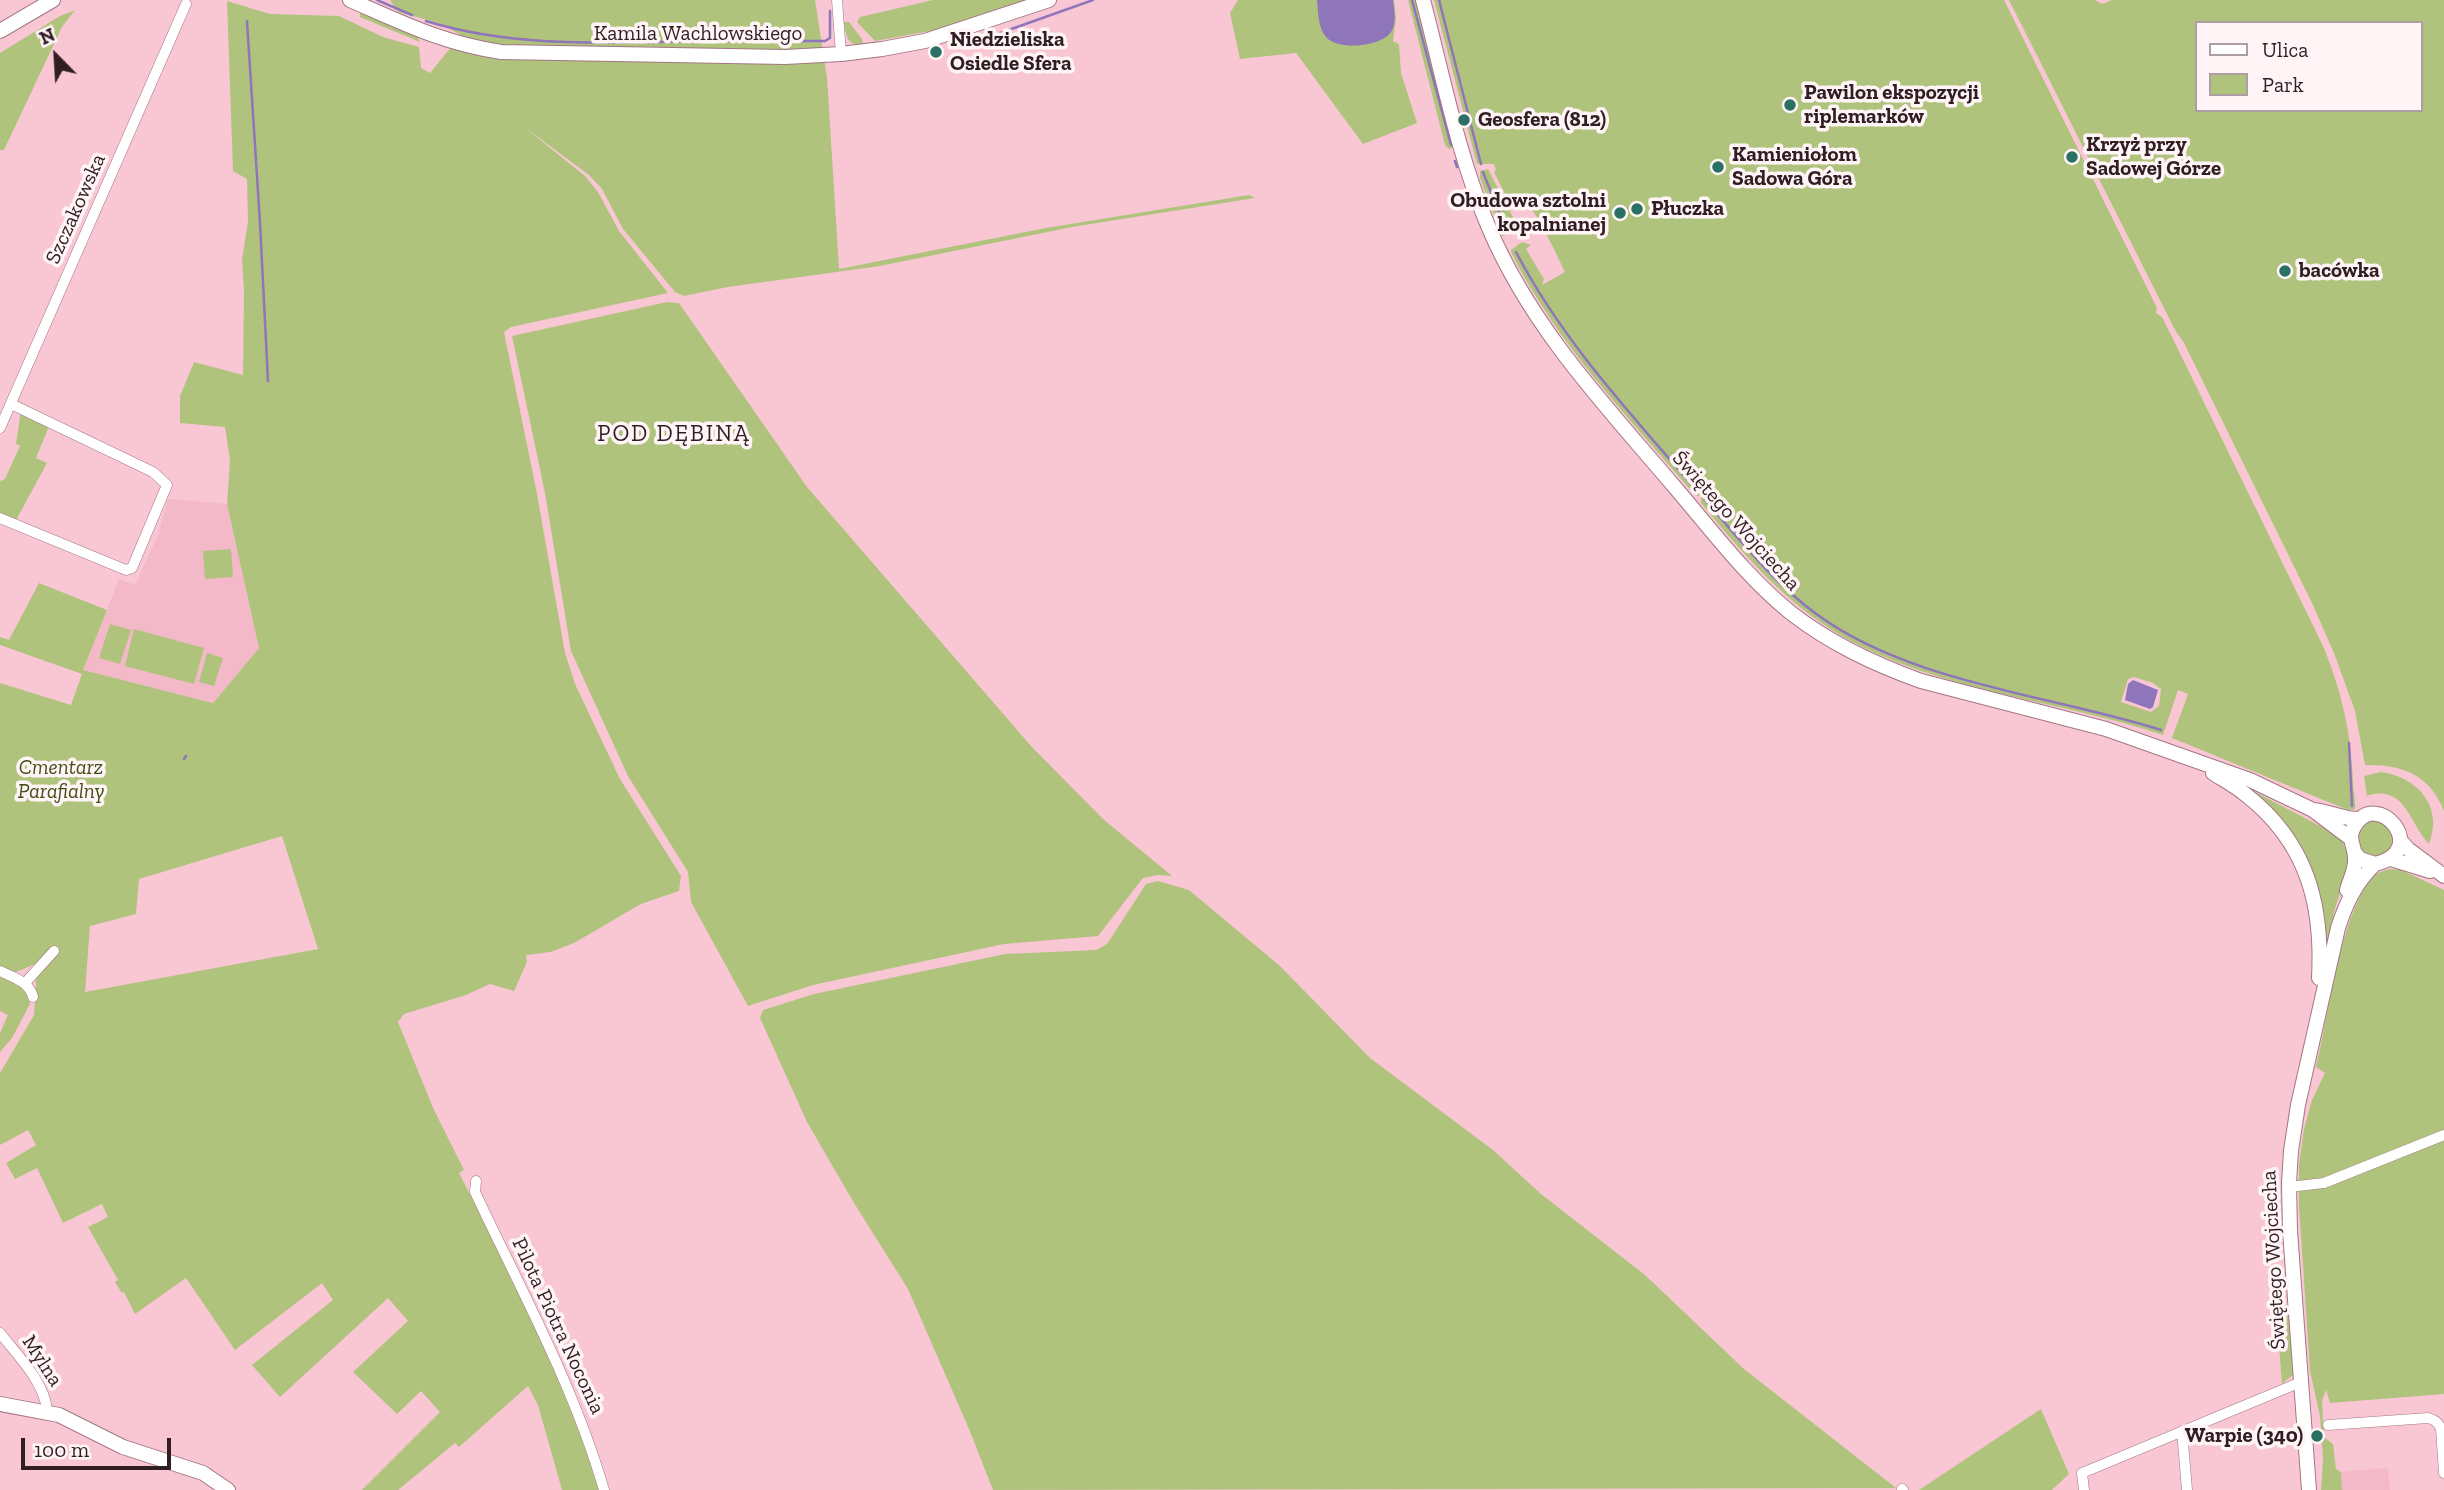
<!DOCTYPE html>
<html>
<head>
<meta charset="utf-8">
<style>
	body { margin:0 }
	#map { position:relative; width:2444px; height:1490px; overflow:hidden; background:#f9c7d4; font-family:"Zilla Slab",serif }
	canvas { display:block }
	.legend { position:absolute; left:2195px; top:21px; width:228px; height:91px; box-sizing:border-box; background:#fff4f6; border:2px solid #ac9ea2; margin:0; padding:9px 12px; list-style:none; font-size:21px; color:#301e23 }
	.legend li { display:flex; align-items:center; gap:14px; height:35px }
	.legend b { width:35px; border:2px solid #ac9ea2 }
	.north { position:absolute; left:21px; top:21px; width:70px; height:70px; -webkit-text-stroke:5px #fff4f6; paint-order:stroke; rotate:336deg; font-size:19px; font-weight:700; line-height:28px; text-align:center; color:#301e23 }
	.north::after { content:''; display:block; margin:auto; width:24px; height:32px; background:#301e23; clip-path:polygon(50% 0,100% 100%,50% 72%,0 100%) }
	.scale { position:absolute; left:21px; top:1438px; width:150px; height:32px; box-sizing:border-box; border:4px solid #301e23; border-top:0; padding-left:9px; font-size:21px; line-height:24px; white-space:nowrap; color:#301e23; -webkit-text-stroke:5px #fff4f6; paint-order:stroke }
</style>
</head>
<body>
<div id="map">
<canvas width="2444" height="1490"></canvas>
<ul class="legend">
<li><b style="height:9px;background:#fff"></b>Ulica</li>
<li><b style="height:19px;background:#b0c37d"></b>Park</li>
</ul>
<div class="north">N</div>
<div class="scale">100 m</div>
</div>
<script>
const g = document.querySelector('canvas').getContext('2d');
g.lineJoin = 'round';
function fill(path, color) {
  g.fillStyle = color;
  g.fill(path, 'evenodd');
}
function stroke(path, color, width, dash) {
  g.strokeStyle = color;
  g.lineWidth = width;
  g.lineCap = dash ? 'butt' : 'round';
  g.setLineDash(dash || []);
  g.stroke(path);
}
function write(font, color, halo, rows, align = 'center') {
  g.font = font + ' "Zilla Slab",serif';
  g.lineWidth = 7;
  g.setLineDash([]);
  g.textBaseline = 'middle';
  g.strokeStyle = halo;
  g.fillStyle = color;
  for (const [text, x, y, turn = 0] of rows) {
    g.save();
    g.translate(x, y);
    g.rotate((+turn || 0) * Math.PI / 180);
    g.textAlign = isNaN(turn) ? turn : align;
    if (halo) g.strokeText(text, 0, 0);
    g.fillText(text, 0, 0);
    g.restore();
  }
}
fill(new Path2D(`
	M168,499L227,504L259,648L213,703L83,670L119,579L135,585L158,535Z
	M2388,1468L2390,1490H2342L2341,1472Z`), '#f3b9c9');
fill(new Path2D(`
	M390,0H815L827,77L839,269L1046,228L1249,195L1255,198L1072,227L880,266L728,287L684,296L675,292L623,229L602,189L589,175L523,126L585,176L598,192L619,231L668,293L511,327L504,332L537,494L565,653L575,684L620,779L681,876L679,891L641,904L574,943L551,952L526,955L527,962L514,991L490,984L466,995L404,1014L398,1022L434,1110L464,1170L459,1173C512,1276 565,1380 600,1490H562L538,1405L528,1386L459,1447L455,1443L398,1490H362L440,1412L421,1391L397,1414L353,1372L408,1321L388,1298L280,1397L252,1365L333,1300L322,1283L235,1350L186,1278L135,1314L124,1292L122,1293L115,1282L118,1280L88,1227L108,1217L102,1204L63,1223L37,1168L15,1179L6,1163L36,1145L28,1130L0,1145V1073L34,1015L36,984L35,964L14,973L11,981L26,989L30,1004L12,1038L0,1052V1033L8,1015L0,1011V683L71,705L82,674L0,645V637L9,640L39,583L107,610L83,670L213,703L259,648L227,504L230,460L225,427L180,423V396L194,362L243,375L244,289L242,260L248,221L247,179L233,171L227,1L270,14L339,16L383,37L419,47L421,68L430,73L461,35L439,23L398,12ZM282,836L318,949L85,992L90,926L136,914L139,879Z
	M933,0H1026L941,29L875,41L857,22L860,17Z
	M1238,0H1394L1396,18L1393,41L1399,44L1401,73L1417,123L1363,144L1296,53L1240,59L1230,13Z
	M1408,0H1418L1454,147L1449,149L1445,145Z
	M1434,0H2004L2157,308L2156,313L2162,317L2174,341L2324,648C2342,692 2351,734 2353,781C2353,791 2356,800 2355,809L2350,810L2343,808L2172,738L2188,694L2178,690L2163,735C2056,699 1925,690 1829,628C1779,596 1739,549 1701,503V498L1709,491L1708,489L1699,496L1695,495C1629,418 1556,343 1511,252V250L1522,242L1531,245L1526,249L1544,279L1542,285L1565,272L1542,225L1525,199L1510,204L1494,172L1496,170L1494,164H1477ZM2134,677L2153,683L2161,689L2159,706L2151,712L2121,702L2128,679Z
	M2009,0H2095L2102,4L2112,0H2444V811C2430,775 2402,764 2365,765L2355,711L2334,653L2312,603L2184,343L2175,330ZM2197,23H2421V110H2197Z
	M75,10L62,27L4,150H0V53L60,16Z
	M360,12L417,36L420,42L360,17Z
	M844,22H849L862,39L863,44C847,47 846,35 844,22Z
	M1488,169L1516,223L1513,232L1502,236L1480,178V171Z
	M667,302L679,303L807,487L1031,746L1103,819L1172,876L1158,875L1143,878L1098,936L1004,944L813,985L748,1006L691,902L688,872L628,776L571,651L545,493L512,336Z
	M22,403L52,419L36,458L47,463L14,524L0,518V481L5,479L20,446L16,444Z
	M231,549L233,577L205,579L203,551Z
	M110,624L131,630L120,664L99,658Z
	M134,629L204,648L194,684L125,666Z
	M207,653L223,658L214,686L199,682Z
	M2381,772C2417,777 2444,806 2429,844C2410,825 2405,783 2367,796L2364,776Z
	M2238,783L2322,827L2342,841L2348,854V867L2334,912L2327,949L2324,914L2316,887Z
	M2367,819L2394,826L2392,855L2364,859L2354,834Z
	M2390,869L2401,870L2444,890V1394L2330,1403L2326,1390L2322,1401L2324,1437L2333,1444L2336,1469L2341,1472L2342,1490H2321L2323,1459L2320,1416L2310,1371L2299,1205V1165L2304,1129L2312,1100L2325,1073L2316,1067C2329,1015 2339,920 2371,879C2376,873 2382,871 2390,869Z
	M1158,881L1189,890L1280,966L1370,1058L1493,1150L1541,1194L1645,1275L1744,1369L1896,1488L993,1490L969,1429L908,1289L854,1203L807,1122L760,1018L763,1010L814,994L1005,954L1096,950L1107,944L1146,884Z
	M2289,1304L2295,1373L2282,1384L2278,1334L2285,1330L2284,1305Z
	M2041,1409L2069,1474L2052,1490H1919Z`), '#b0c37d');
fill(new Path2D(`
	M1317,0H1393C1394,9 1397,25 1391,32C1381,47 1337,51 1326,37C1318,28 1318,11 1317,0Z
	M2133,680L2158,690L2153,707L2150,709L2125,700L2128,684Z`), '#8f75b9');
stroke(new Path2D(`
	M377,0L412,15
	M1412,0L1451,145
	M1439,0L1481,164
	M247,21L260,223L268,381
	M426,21C520,50 620,42 718,41C753,41 789,41 825,41L830,38V11
	M972,43L1093,0
	M1455,161L1457,167
	M1483,172L1506,230
	M1516,252C1563,342 1632,415 1698,492
	M1705,500C1740,540 1772,581 1815,613C1909,683 2051,695 2161,730
	M2349,743L2352,806
	M184,759L186,756`), '#8f75b9', 2.5);
const street = new Path2D(`
	M837,0L841,54
	M0,428L186,4
	M0,518L126,570L132,568L167,485L153,472L11,404
	M0,971C14,978 29,981 33,997
	M25,983L54,951
	M476,1181L475,1192C521,1290 574,1386 604,1490
	M2289,1187L2324,1183L2444,1135
	M0,1333C17,1355 45,1382 47,1411
	M2328,1425L2428,1418C2435,1420 2438,1422 2441,1429L2444,1473
	M2182,1431L2187,1490
	M1902,1489L1903,1490
	M2084,1490L2082,1473L2301,1382`);
const secondary = new Path2D(`
	M350,0C403,23 442,43 501,52L785,57L841,54L882,49L925,41L1049,0
	M1423,0C1443,76 1458,156 1489,228C1531,327 1604,404 1673,485C1710,528 1746,577 1791,613C1831,644 1874,664 1921,681L2106,729L2250,780L2313,810L2350,838
	M0,31L53,0
	M2213,773C2224,780 2235,786 2245,794C2307,842 2323,904 2319,978
	M2313,810C2329,811 2344,820 2360,819
	M2400,840L2408,849L2444,876
	M2391,859L2430,871
	M2347,890C2350,879 2356,869 2355,858C2355,846 2347,839 2354,827C2377,786 2432,851 2375,864L2360,859L2355,853
	M0,1404L59,1415L123,1447L203,1473L228,1490
	M2309,1490L2290,1231L2289,1183L2291,1151L2298,1105L2338,928C2346,903 2356,882 2375,864`);
stroke(street, '#a37682', 11);
stroke(secondary, '#a37682', 16);
stroke(street, '#fff', 10);
stroke(secondary, '#fff', 14);
for (const [x, y, r, color] of [
	[936,52,7,"#2a7065"],
	[1790,105,7,"#2a7065"],
	[1464,120,7,"#2a7065"],
	[2072,157,7,"#2a7065"],
	[1718,167,7,"#2a7065"],
	[1637,209,7,"#2a7065"],
	[1620,213,7,"#2a7065"],
	[2285,271,7,"#2a7065"],
	[2317,1436,7,"#2a7065"]
]) {
  const dot = new Path2D();
  dot.arc(x, y, r, 0, 2 * Math.PI);
  g.fillStyle = color;
  g.fill(dot);
  stroke(dot, '#fff4f6', 2.5);
}
write('21px', '#301e23', '#fff4f6', [
	["Kamila Wachlowskiego",698,34],
	["Szczakowska",76,209,-66],
	["Świętego Wojciecha",1736,521,48],
	["Świętego Wojciecha",2274,1260,-93],
	["Pilota Piotra Noconia",558,1326,65],
	["Mylna",42,1361,57]
]);
write('bold 21px', '#301e23', '#fff4f6', [
	["Niedzieliska",950,40],
	["Osiedle Sfera",950,64],
	["Pawilon ekspozycji",1804,93],
	["riplemarków",1804,117],
	["Geosfera (812)",1478,120],
	["Krzyż przy",2086,145],
	["Sadowej Górze",2086,169],
	["Kamieniołom",1732,155],
	["Sadowa Góra",1732,179],
	["Obudowa sztolni",1606,201,"right"],
	["kopalnianej",1606,225,"right"],
	["Płuczka",1651,209],
	["bacówka",2299,271],
	["Warpie (340)",2303,1436,"right"]
], 'left');
write('italic 21px', '#424f16', '#fff4f6', [
	["Cmentarz",61,768],
	["Parafialny",61,792]
]);
g.letterSpacing = '2px';
write('23px', '#301e23', '#fff4f6', [
	["POD DĘBINĄ",674,434]
]);
g.letterSpacing = '0px';
</script>
</body>
</html>
